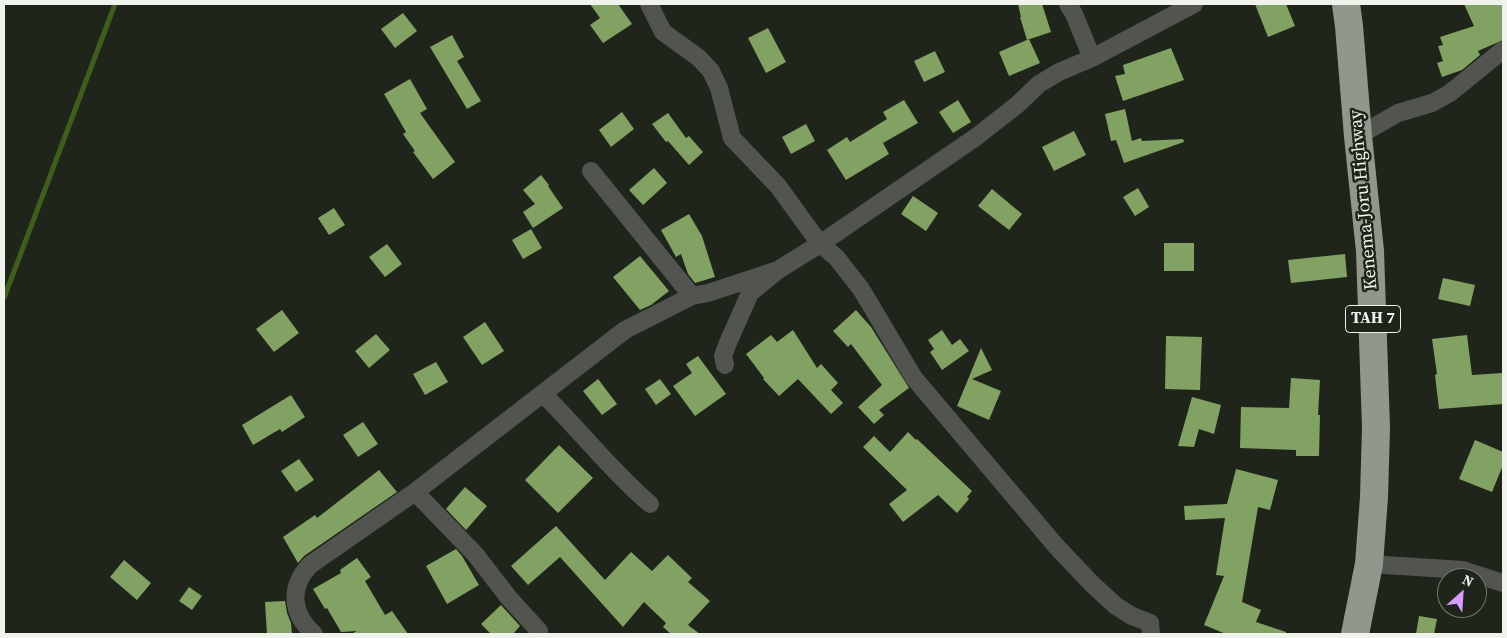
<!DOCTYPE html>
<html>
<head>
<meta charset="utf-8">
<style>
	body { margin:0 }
	#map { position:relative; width:1507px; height:638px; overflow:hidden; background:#20251b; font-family:"Source Serif 4",serif }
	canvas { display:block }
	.frame { position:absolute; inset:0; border:5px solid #eff3ec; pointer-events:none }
	.north { position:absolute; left:1437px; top:568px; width:50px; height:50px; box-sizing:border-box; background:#20251b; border:1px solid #73776f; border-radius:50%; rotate:26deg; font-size:14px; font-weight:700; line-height:20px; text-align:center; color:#eff3ec }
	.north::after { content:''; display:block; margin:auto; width:18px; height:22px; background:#d49cfc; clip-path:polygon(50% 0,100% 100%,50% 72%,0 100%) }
</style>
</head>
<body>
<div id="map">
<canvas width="1507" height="638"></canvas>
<div class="frame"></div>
<div class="north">N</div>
</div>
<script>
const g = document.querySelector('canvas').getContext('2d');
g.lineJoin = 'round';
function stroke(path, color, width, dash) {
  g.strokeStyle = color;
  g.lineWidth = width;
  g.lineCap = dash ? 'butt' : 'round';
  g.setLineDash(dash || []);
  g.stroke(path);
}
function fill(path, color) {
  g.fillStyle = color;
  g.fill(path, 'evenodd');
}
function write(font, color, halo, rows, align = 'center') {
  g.font = font + ' "Source Serif 4",serif';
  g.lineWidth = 5;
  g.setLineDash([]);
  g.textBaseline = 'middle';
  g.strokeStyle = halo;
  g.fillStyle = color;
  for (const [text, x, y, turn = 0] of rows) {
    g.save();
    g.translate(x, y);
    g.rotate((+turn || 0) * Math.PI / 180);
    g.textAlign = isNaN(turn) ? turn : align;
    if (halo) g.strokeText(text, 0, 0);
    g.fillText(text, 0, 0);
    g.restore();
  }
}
stroke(new Path2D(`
	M4,298L115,4`), '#405d1e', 5);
fill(new Path2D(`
	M590,4H618L632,24L603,43L590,25L600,18Z
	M1018,4H1042L1051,32L1027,40L1020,17H1021Z
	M1255,4H1286L1295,26L1268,37Z
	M1464,4H1503V40L1478,51L1480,55L1462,70L1442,77L1437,63L1443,61L1438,46L1443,45L1440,37L1474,26Z
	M403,13L417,31L395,48L381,29Z
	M768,28L786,62L766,73L748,38Z
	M452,35L464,57L457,61L481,101L467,109L430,47Z
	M1029,39L1040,63L1009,76L999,52Z
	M1171,48L1184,80L1123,101L1115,76L1125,74L1123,65Z
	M935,51L945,72L924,82L914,61Z
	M410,79L427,109L420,113L455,162L433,179L413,152L415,151L403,134L406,132L384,94Z
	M904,100L918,123L883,143L889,154L846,180L827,150L847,137L850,142L887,119L883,112Z
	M958,100L971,122L953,133L939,112Z
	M1125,109L1132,141L1141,138L1142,141L1183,139L1184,142L1124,163L1116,140L1111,141L1105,114Z
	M622,112L634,129L611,147L599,130Z
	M668,113L686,138L689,136L703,152L689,165L668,141L666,142L652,124Z
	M806,124L815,141L791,154L782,137Z
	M1074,131L1086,155L1054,171L1042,147Z
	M654,168L667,183L643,205L629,190Z
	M541,175L549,185L548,186L563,208L533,228L523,212L535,204L523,190Z
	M1138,188L1149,207L1135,216L1123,197Z
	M992,189L1022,214L1009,230L978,206Z
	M913,196L938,213L926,231L901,214Z
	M334,208L345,225L329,235L318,218Z
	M689,214L702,236L715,277L695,283L688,274L681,254L676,257L661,230Z
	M531,229L542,248L523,259L512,240Z
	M1164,243H1194V271H1164Z
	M387,244L402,264L385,277L369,257Z
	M1345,254L1347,277L1291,283L1288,260Z
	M640,256L669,291L651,305L640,310L613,277Z
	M1443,278L1475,285L1470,306L1438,299Z
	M282,310L299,333L274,352L256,329Z
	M856,310L871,327L909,388L879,410L884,415L874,424L858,407L882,385L851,344L848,347L833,331Z
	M485,322L504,351L482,365L463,337Z
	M793,330L817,368L821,364L838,383L831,390L843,403L831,414L798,379L779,396L763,379L764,378L746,354L771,335L777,342Z
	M942,330L952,345L960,339L969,351L942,370L930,352L934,349L928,340Z
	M376,334L390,350L369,368L355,351Z
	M1467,335L1472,375L1503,373V404L1439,409L1435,375L1437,374L1432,339Z
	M1166,336L1202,337L1200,390L1165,389Z
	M981,348L992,370L972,379L1001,391L989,420L957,406Z
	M698,356L726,394L695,416L673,386L692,373L686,364Z
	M436,362L448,382L425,395L413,374Z
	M1291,378L1320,380L1318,415H1320L1319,456H1296V450L1240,448L1241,407L1289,408Z
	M598,379L617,404L602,415L583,391Z
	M660,379L671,394L656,405L645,389Z
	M291,395L305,417L282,432L280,429L253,445L242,425Z
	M1192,397L1221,405L1214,434L1199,429L1194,447L1178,446Z
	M363,422L378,444L358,457L343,435Z
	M908,432L916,440L917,439L972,491L967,497L969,499L957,513L938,495L903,522L889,504L907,490L863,447L874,436L890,452Z
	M1475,440L1503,452V465L1492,492L1459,479Z
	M559,445L593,478L558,513L525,480Z
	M299,459L314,480L296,492L281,471Z
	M1236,469L1278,480L1270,510L1258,507L1242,602L1261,610L1256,622L1286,632V634H1226L1204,625L1224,576L1216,575L1225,518L1185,520L1184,506L1227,504Z
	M379,470L397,492L304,556L298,563L283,537L315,515L317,518Z
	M465,487L487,506L466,530L446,509Z
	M556,526L605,580L631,552L652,571L668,555L692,578L688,582L710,601L688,625L700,634H671L663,627L666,623L644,602L623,627L560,557L528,585L511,566Z
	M456,549L462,556L479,585L447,604L426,566Z
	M357,558L371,577L365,581L385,615L392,611L408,634H351L357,631L341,632L327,608L325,609L313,589L341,573L340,570Z
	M124,560L151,583L137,600L110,577Z
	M189,587L202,596L192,610L179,601Z
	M285,601L287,613L291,623L292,634H267L265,602Z
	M501,605L520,626L513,634H491L481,624Z
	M1419,616L1437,619L1434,634H1416Z`), '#82a263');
stroke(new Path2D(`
	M649,4L663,32L699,58L711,71L719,88L732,138L778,186L820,244L836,257L861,289L914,378L1056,546L1092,584L1116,606L1132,616L1150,623L1151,634
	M1068,4L1074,14L1092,58
	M1358,136L1398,113L1432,103L1450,93L1503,50
	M591,171L692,296
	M725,365L723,356L727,345L750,293L778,270L820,244L976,137L1017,105L1039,84L1059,72L1092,58L1194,4
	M543,394C580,430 611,471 650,504
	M415,492L475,554L509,598L539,631
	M1369,564L1463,570L1503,583
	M314,634C291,614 289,587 310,565L415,492L625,330L692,296L708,293L778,270`), '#51544f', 18);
stroke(new Path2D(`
	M1346,4L1349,26L1358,136L1370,251L1376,428L1374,497L1369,564L1355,634`), '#91988b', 28);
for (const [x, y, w] of [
	[1373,319,55]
]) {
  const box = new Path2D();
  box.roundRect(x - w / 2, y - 13.5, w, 27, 4);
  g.fillStyle = '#20251b';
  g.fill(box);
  stroke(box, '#eff3ec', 1);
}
write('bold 16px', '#eff3ec', null, [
	["TAH 7",1373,319]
]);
write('18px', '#eff3ec', '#20251b', [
	["Kenema-Joru Highway",1364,200,-95]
]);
</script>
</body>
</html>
